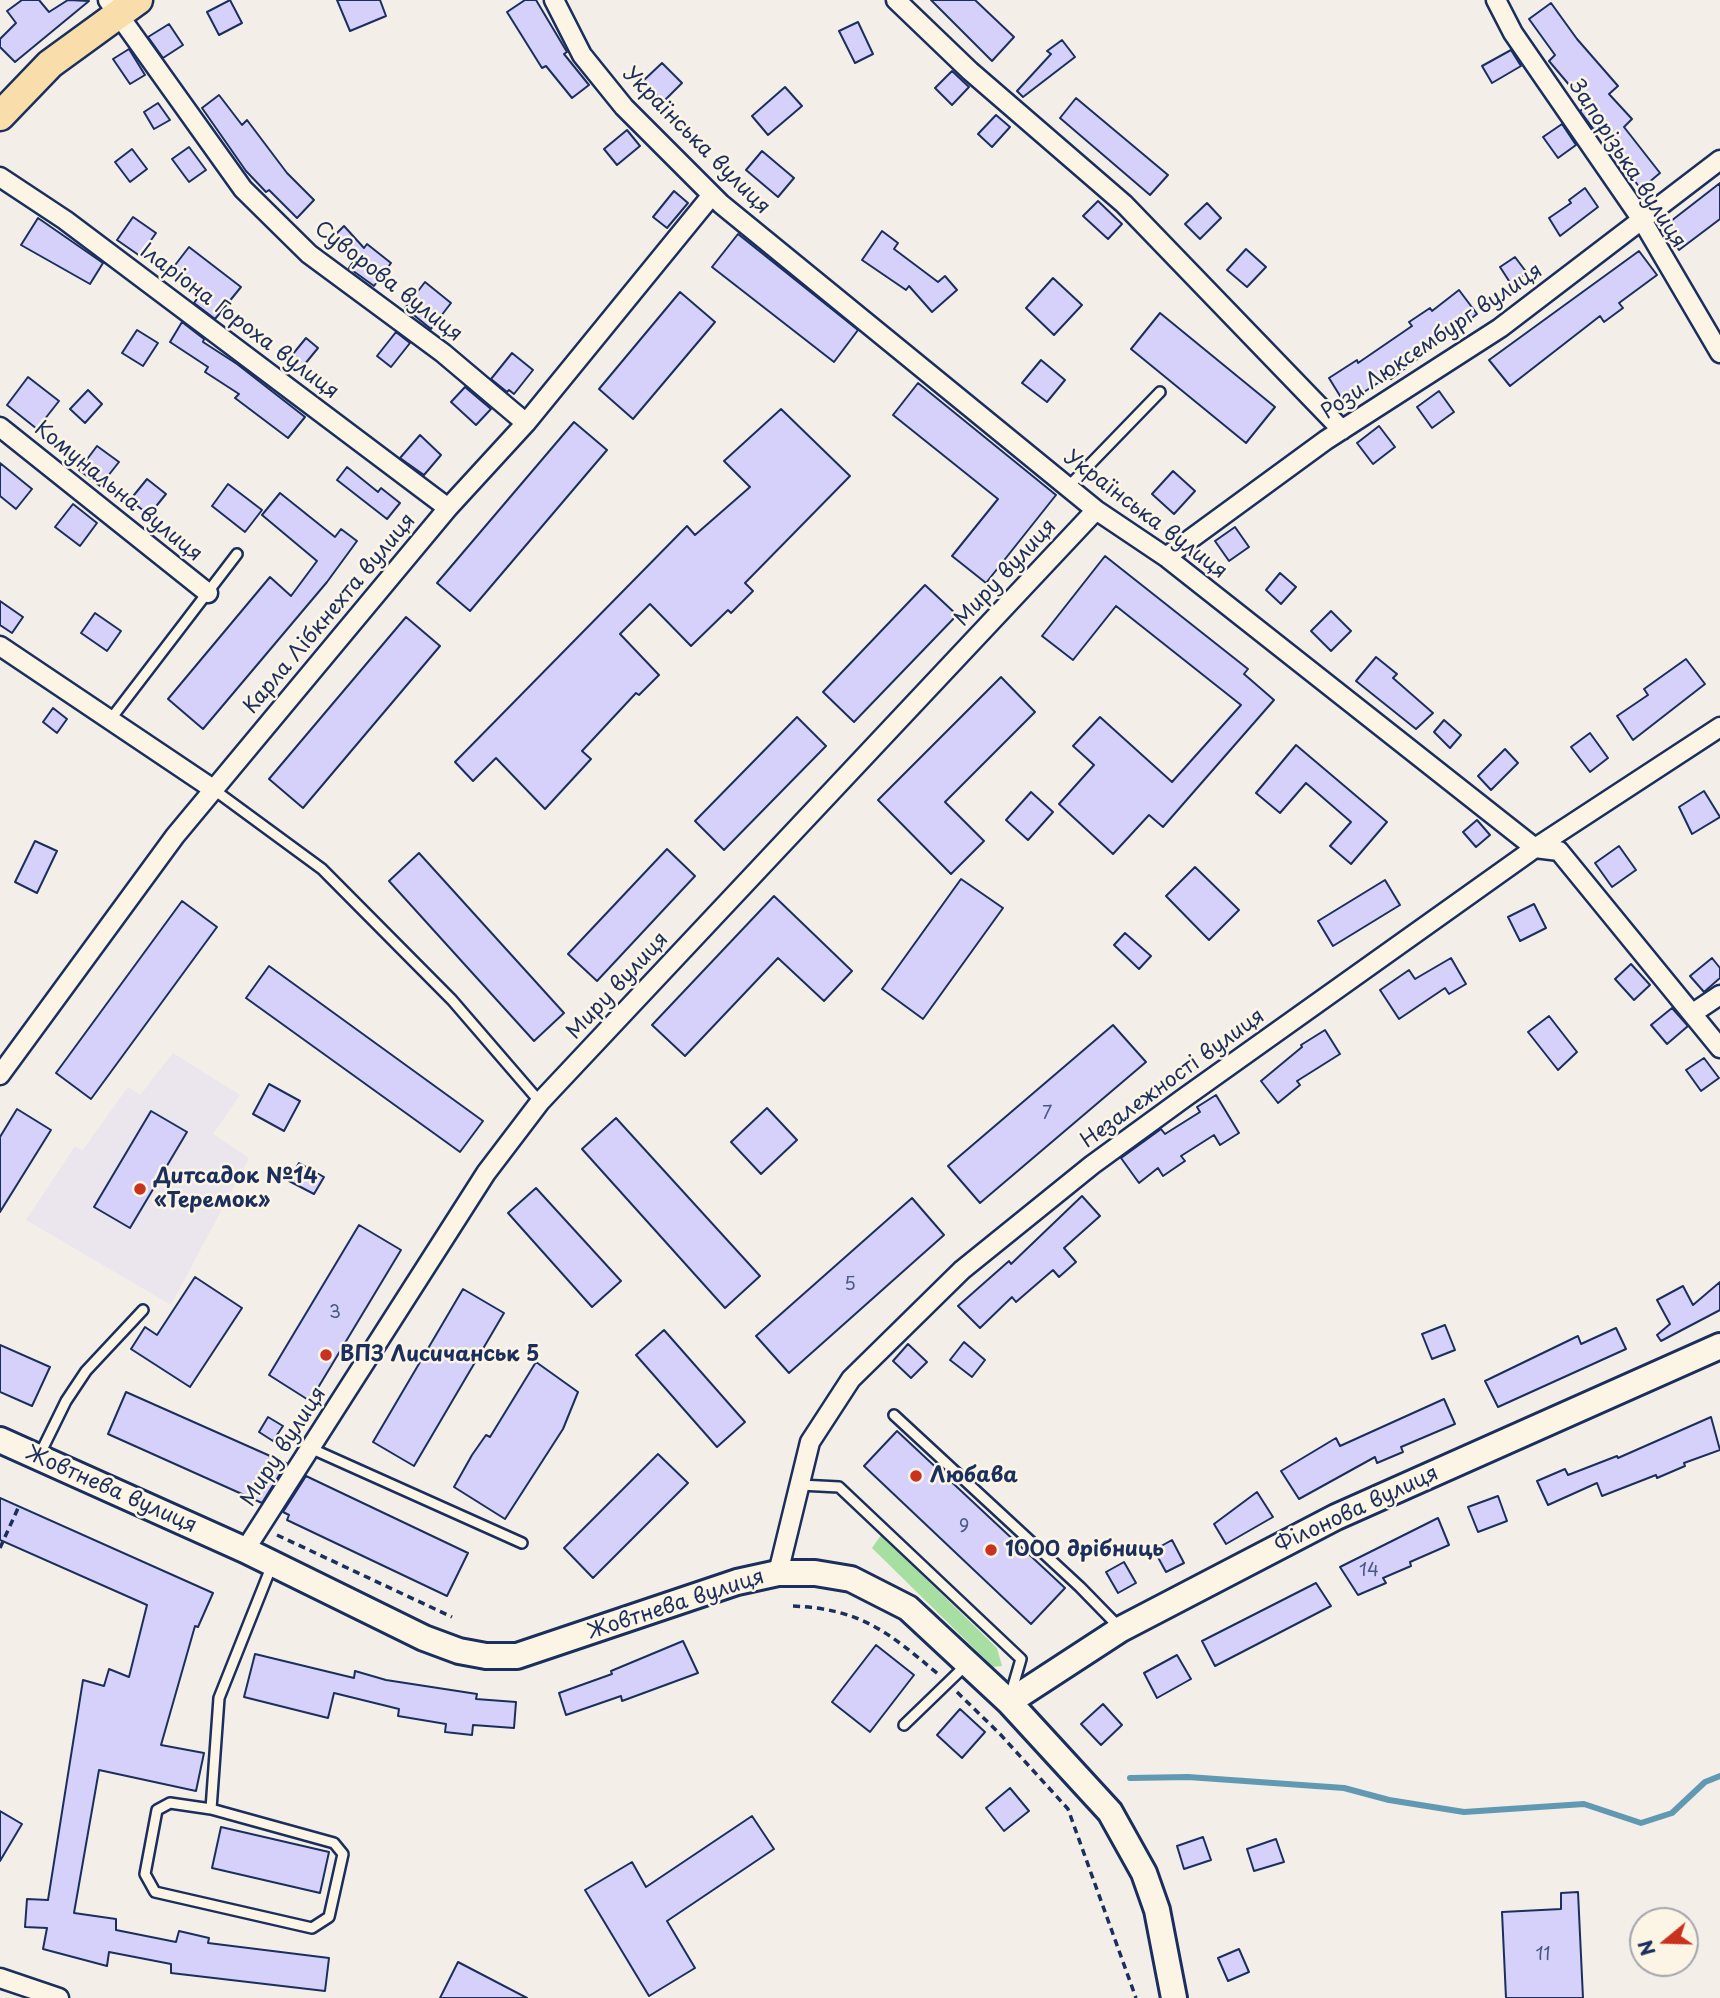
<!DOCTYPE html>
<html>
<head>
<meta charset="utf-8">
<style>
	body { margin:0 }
	#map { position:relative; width:1720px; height:1998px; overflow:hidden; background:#f4eee9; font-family:"Playpen Sans",sans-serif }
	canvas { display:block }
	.north { position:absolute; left:1629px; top:1907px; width:70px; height:70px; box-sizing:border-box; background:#fcf5e5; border:2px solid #a2a6af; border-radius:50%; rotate:251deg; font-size:19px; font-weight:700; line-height:28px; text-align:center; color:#1b2f5e }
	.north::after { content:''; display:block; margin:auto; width:24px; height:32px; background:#c8321e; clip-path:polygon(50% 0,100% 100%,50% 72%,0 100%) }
</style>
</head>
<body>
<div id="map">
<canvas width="1720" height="1998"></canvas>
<div class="north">N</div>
</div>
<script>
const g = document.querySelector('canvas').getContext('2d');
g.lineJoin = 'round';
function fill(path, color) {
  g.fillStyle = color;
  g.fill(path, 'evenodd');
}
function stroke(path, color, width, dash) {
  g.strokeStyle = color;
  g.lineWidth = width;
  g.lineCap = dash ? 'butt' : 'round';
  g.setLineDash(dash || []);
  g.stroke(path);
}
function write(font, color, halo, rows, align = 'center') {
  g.font = font + ' "Playpen Sans",sans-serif';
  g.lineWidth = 5;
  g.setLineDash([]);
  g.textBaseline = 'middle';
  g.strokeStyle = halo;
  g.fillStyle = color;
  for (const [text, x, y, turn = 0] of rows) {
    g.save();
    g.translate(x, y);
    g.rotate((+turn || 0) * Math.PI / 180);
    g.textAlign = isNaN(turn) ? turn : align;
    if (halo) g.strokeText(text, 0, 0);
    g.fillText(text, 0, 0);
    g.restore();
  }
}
fill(new Path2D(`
	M173,1053L240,1095L213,1134L249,1158L171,1305L26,1220L75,1146L82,1151L128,1087L140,1095Z`), '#ebe5ee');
fill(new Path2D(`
	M881,1535L997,1648L1002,1666L993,1667L872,1548Z`), '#a7dfa3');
stroke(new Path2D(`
	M1130,1778L1188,1777L1344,1788L1389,1800L1464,1812L1584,1804L1641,1823L1672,1813L1705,1782L1720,1776`), '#6199b3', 6);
const building = new Path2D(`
	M22,0H39L49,12L68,0L89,1L15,62L0,47V39L16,23L7,11Z
	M230,0L242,23L219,35L207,12Z
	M337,0H380L386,16L350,31Z
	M525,0H536L567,52L564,54L589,85L572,98L546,66L542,68L507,12Z
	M931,0H975L1014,37L992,61Z
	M1551,3L1577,39L1618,86L1609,94L1632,119L1624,127L1660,173L1641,189L1622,165L1627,161L1598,129L1595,131L1580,111L1587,106L1549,61L1555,55L1529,19Z
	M858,22L873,54L855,63L839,31Z
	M169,24L183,45L163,58L148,37Z
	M1062,40L1075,57L1023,97L1017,91L1051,54L1047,51Z
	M129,49L145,75L130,84L113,59Z
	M1511,50L1521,66L1492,83L1482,66Z
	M662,63L682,83L663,102L643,81Z
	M952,71L969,87L952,105L935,88Z
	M785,87L802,106L768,135L752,116Z
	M219,95L242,125L247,120L287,173L314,200L297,218L269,190L266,192L246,171L202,108Z
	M1076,98L1168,175L1150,195L1060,118Z
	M158,103L170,120L154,129L144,112Z
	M996,115L1010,127L992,147L978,134Z
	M1562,124L1576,145L1558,158L1543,137Z
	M627,130L640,146L617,165L604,149Z
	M189,147L206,170L189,182L172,159Z
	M132,149L147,169L130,182L115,162Z
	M762,151L794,178L778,197L746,170Z
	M1720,183V219L1679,250L1662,228Z
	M1585,188L1598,207L1560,236L1549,218L1571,203L1569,200Z
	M674,191L688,203L667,228L653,217Z
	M1098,201L1122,224L1108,239L1083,216Z
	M1207,203L1221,218L1200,239L1185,224Z
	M133,217L156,233L140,256L117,240Z
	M38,218L103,263L90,284L21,245Z
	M344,226L364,248L367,244L391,263L374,286L349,268L353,262L331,239Z
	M882,231L898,243L894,249L938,282L945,276L957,290L932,312L909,286L906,290L862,260Z
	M738,234L858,330L834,362L712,267Z
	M189,247L241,287L215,319L194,303L199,296L169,273Z
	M1246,249L1266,267L1247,287L1227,270Z
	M1639,251L1657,275L1619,303L1623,308L1604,322L1600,316L1510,386L1489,360Z
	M1515,257L1527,273L1511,284L1500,267Z
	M1053,278L1082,305L1054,335L1026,308Z
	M425,282L451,303L431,329L405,308Z
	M1459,290L1477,314L1391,379L1389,376L1345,404L1329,378L1357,360L1358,363L1412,326L1409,322L1430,308L1432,311Z
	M680,292L715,322L633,419L599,389Z
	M1160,313L1275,407L1246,443L1131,349Z
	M182,322L204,339L203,342L237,364L305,417L288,438L235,398L239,394L205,372L208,367L170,342Z
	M137,330L158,343L143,366L122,353Z
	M396,332L410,343L391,367L377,356Z
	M306,338L318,348L300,370L288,360Z
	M512,353L533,370L514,394L509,390L507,392L491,379Z
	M1041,360L1065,380L1047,402L1022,383Z
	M28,377L59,401L37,429L7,405Z
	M918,383L1056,495L986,583L952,556L998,499L893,415Z
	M465,387L491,409L476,425L451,402Z
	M88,390L102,404L85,423L70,409Z
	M1439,391L1454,412L1432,428L1417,407Z
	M781,409L850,476L745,583L753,591L731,613L728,610L691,646L650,604L620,634L659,675L639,695L636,693L582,751L591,759L545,809L496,758L473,781L455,762L687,526L695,535L750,487L724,461Z
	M574,422L607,450L470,611L437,583Z
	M1379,426L1395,447L1373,464L1357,443Z
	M420,435L441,455L424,475L400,458Z
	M97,446L119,462L100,486L79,470Z
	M0,463L32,489L16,509L0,496Z
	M347,467L378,492L381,488L400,503L387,519L337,480Z
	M1173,471L1195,491L1174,514L1152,494Z
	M147,479L166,494L149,515L130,500Z
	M228,484L262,510L245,532L212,506Z
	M280,493L335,537L341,529L357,541L327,582L203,729L168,699L270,577L291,596L317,561L262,515Z
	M73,504L97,523L80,546L55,527Z
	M1235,527L1249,547L1229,561L1215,541Z
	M1105,556L1248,669L1244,674L1274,700L1163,827L1149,815L1113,854L1059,804L1094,765L1073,746L1100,717L1172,782L1241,705L1116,606L1073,660L1042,636Z
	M1280,573L1296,587L1281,604L1266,590Z
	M925,585L957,615L854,722L823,692Z
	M0,601L23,617L12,633L0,625Z
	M1331,611L1351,631L1331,651L1311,631Z
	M95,613L121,631L107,651L81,633Z
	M406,617L440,646L303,808L269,779Z
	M1376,657L1397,674L1393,678L1433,713L1416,729L1356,681Z
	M1686,659L1705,684L1633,740L1617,716L1648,695L1644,689Z
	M1001,677L1035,712L945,802L984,841L951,874L878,800Z
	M53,708L67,719L57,733L43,722Z
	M797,717L826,746L724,850L695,821Z
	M1444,720L1461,735L1450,748L1434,732Z
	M1590,733L1608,758L1590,772L1571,747Z
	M1296,745L1387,822L1351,864L1330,846L1351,822L1306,783L1280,813L1256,793Z
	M1505,749L1518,763L1491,790L1478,776Z
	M1704,791L1720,817L1692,834L1679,807Z
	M1031,792L1053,812L1028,840L1006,820Z
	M1477,820L1490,835L1476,847L1463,832Z
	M35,841L57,851L37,893L15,882Z
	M1619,846L1636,870L1612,887L1595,863Z
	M667,849L695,876L597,981L568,954Z
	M419,853L564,1013L534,1041L389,881Z
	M1195,867L1239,910L1209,940L1166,896Z
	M961,879L1003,908L923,1019L882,989Z
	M1385,880L1400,905L1333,946L1318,921Z
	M774,896L852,971L824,1001L778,958L685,1056L652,1025Z
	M182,901L217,927L91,1099L56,1073Z
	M1534,904L1546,928L1520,941L1508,917Z
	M1125,933L1151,956L1139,969L1114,945Z
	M1451,958L1466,984L1449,994L1445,988L1399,1019L1380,990L1409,970L1415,979Z
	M1712,958L1720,968V978L1704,992L1690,976Z
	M1631,964L1650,985L1634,1000L1615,979Z
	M269,966L483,1121L460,1152L246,998Z
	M1672,1008L1688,1026L1667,1044L1651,1025Z
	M1549,1016L1577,1052L1558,1070L1528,1032Z
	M1113,1025L1146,1062L980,1203L948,1166Z
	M1325,1030L1340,1054L1297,1081L1300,1085L1278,1103L1261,1081L1302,1047L1301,1045Z
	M1704,1058L1719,1078L1701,1091L1686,1070Z
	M269,1084L300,1101L284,1131L253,1114Z
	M1216,1095L1239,1133L1220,1145L1214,1135L1181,1156L1185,1161L1163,1176L1158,1168L1139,1183L1121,1158L1161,1129L1165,1134L1200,1112L1197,1107Z
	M767,1108L797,1140L761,1174L731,1142Z
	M17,1109L51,1130L0,1212V1137Z
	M151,1111L187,1132L130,1228L94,1207Z
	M616,1118L760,1276L725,1308L582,1149Z
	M299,1163L324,1177L314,1194L289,1181Z
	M536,1188L621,1281L592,1307L508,1213Z
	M1082,1196L1100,1216L1064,1248L1076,1262L1059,1277L1053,1270L1016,1302L1012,1297L980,1328L958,1306L1009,1261L1011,1264Z
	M912,1198L944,1235L789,1373L756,1336Z
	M359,1225L401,1250L310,1401L269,1375Z
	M195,1277L242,1308L190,1387L131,1349L145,1327L157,1335Z
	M1720,1282V1310L1661,1341L1657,1335L1670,1324L1657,1300L1683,1286L1693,1305Z
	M463,1289L504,1313L414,1466L373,1442Z
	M1445,1325L1455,1350L1432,1359L1422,1334Z
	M1616,1328L1626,1349L1498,1407L1485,1381L1578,1336L1581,1344Z
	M664,1330L745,1422L717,1447L636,1355Z
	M964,1342L985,1360L972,1377L950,1360Z
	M908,1344L927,1362L911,1378L893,1361Z
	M0,1345L50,1367L32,1406L0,1392Z
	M536,1362L578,1392L563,1429L505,1519L454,1487L472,1455L486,1435L490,1437Z
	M126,1392L286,1463L285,1466L262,1503L108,1434Z
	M1444,1399L1455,1424L1401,1447L1403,1452L1377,1463L1375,1457L1299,1499L1281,1471L1336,1438L1340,1446Z
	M268,1417L283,1426L273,1441L259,1432Z
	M1711,1417L1720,1450L1684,1463L1685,1466L1657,1478L1656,1475L1602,1496L1597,1483L1548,1505L1537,1481L1565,1469L1568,1475L1617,1456L1618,1458Z
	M897,1431L1065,1588L1031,1624L864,1466Z
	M658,1454L688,1483L593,1578L564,1548Z
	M306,1476L468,1553L447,1596L287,1520L289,1515L283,1512Z
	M1257,1492L1273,1517L1226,1544L1214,1524Z
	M1498,1496L1507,1521L1478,1532L1468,1507Z
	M0,1498L213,1593L198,1627L195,1626L161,1745L204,1753L196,1791L99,1770L74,1913L116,1919V1930L176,1942L179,1931L209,1938L208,1943L329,1958L325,1991L171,1973V1964L109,1952L107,1966L43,1949L47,1928L25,1927L27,1899L48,1900L83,1680L104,1686L109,1669L129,1677L147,1605L0,1540Z
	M1438,1518L1449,1545L1410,1562L1411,1566L1383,1578L1386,1583L1358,1595L1340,1567Z
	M1172,1540L1184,1563L1166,1572L1154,1550Z
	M1124,1562L1136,1583L1118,1593L1106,1572Z
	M1316,1583L1331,1606L1215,1666L1202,1641Z
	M683,1641L698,1673L622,1701L621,1696L566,1715L559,1693L612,1674L611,1671Z
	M876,1645L914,1675L870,1732L832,1702Z
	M255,1654L354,1678L355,1671L386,1680L477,1694L476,1699L516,1702L514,1728L473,1725L472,1735L445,1732L446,1724L398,1716L399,1709L334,1693L328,1718L244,1697Z
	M1177,1655L1191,1679L1157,1698L1144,1673Z
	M1103,1704L1122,1725L1101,1745L1081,1724Z
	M960,1709L985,1732L962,1758L937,1735Z
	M1010,1788L1029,1811L1004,1831L986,1808Z
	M0,1811L22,1824L0,1861Z
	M752,1816L774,1849L667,1921L695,1968L649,1996L585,1890L632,1862L646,1887Z
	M221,1827L329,1852L320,1893L212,1868Z
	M1203,1837L1211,1860L1184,1869L1177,1846Z
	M1276,1839L1284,1862L1254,1871L1247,1849Z
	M1578,1892L1583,1998H1506L1502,1912L1561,1909V1893Z
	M1239,1949L1249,1972L1228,1981L1218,1958Z
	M458,1962L527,1998H440Z`);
fill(building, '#d5d1fa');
stroke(building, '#1b2f5e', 2);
const lane = new Path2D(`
	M1068,487L1160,392
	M110,720L237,554
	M213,789L322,869L452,1000L540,1102
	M894,1415L1080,1587L1119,1627
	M310,1448L522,1543
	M39,1456L66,1401L86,1371L143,1310
	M800,1485L839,1487L1021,1659L1011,1693
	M904,1725L965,1666
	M211,1809L334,1843L343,1854L329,1917L312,1928L155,1892L145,1874L157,1810L170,1803L211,1809L219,1698L272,1565`);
const street = new Path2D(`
	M108,0L243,189L309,254L443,353L526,423
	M554,0L582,55L624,107L721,204L1096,510L1166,557L1535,848L1559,851L1720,1048
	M896,0L970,71L1124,204L1342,430
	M1496,0L1513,33L1642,220L1720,353
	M0,177L65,220L448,508
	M0,427L208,593
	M1166,557L1326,440L1500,328L1720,160
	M0,646L213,789
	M1693,1013L1720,995
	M0,1075L175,836L448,508L526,423L712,195
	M245,1550L486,1173L540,1102L1096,510
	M778,1573L810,1442L851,1379L962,1270L1092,1165L1184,1098L1535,848L1720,727
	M0,1978L59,1998`);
const secondary = new Path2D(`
	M0,1440L245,1550L424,1638L459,1651L486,1656H517L737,1582L778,1573H815L851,1579L908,1608L1009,1702L1110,1812L1144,1873L1157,1910L1174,1998
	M1009,1702L1121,1629L1336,1517L1720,1346`);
const primary = new Path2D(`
	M0,116L50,64L138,0`);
stroke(lane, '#1b2f5e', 14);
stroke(street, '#1b2f5e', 23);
stroke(secondary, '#1b2f5e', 30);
stroke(primary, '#1b2f5e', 33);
stroke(new Path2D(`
	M277,1535L452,1617
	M0,1548L19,1506
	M793,1606C861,1609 888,1632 938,1674
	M957,1692L1000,1734L1068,1809L1136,1998`), '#1b2f5e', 3.5, [7, 5]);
stroke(lane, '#fcf5e5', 9);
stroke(street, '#fcf5e5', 18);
stroke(secondary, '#fcf5e5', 24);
stroke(primary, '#f9deab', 28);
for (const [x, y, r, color] of [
	[140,1189,7,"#c8321e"],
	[326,1355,7,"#c8321e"],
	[916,1476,7,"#c8321e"],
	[991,1550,7,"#c8321e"]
]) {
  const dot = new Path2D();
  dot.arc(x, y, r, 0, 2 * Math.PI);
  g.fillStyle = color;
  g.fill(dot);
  stroke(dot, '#fcf5e5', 2.5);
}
write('18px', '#4a5885', null, [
	["7",1047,1114],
	["5",850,1285],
	["3",335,1313],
	["9",964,1527],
	["14",1369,1571],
	["11",1543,1955]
]);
write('21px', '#1b2f5e', '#fcf5e5', [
	["Українська вулиця",696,141,45],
	["Запорізька вулиця",1627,164,57],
	["Суворова вулиця",388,282,38],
	["Іларіона Гороха вулиця",239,322,37],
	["Рози Люксембург вулиця",1432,342,-34],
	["Комунальна вулиця",118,492,39],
	["Українська вулиця",1145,515,37],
	["Миру вулиця",1006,573,-47],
	["Карла Лібкнехта вулиця",330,614,-50],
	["Миру вулиця",618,986,-47],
	["Незалежності вулиця",1173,1079,-36],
	["Миру вулиця",284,1447,-57],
	["Жовтнева вулиця",111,1490,24],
	["Філонова вулиця",1357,1510,-25],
	["Жовтнева вулиця",676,1605,-18]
]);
write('bold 21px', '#1b2f5e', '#fcf5e5', [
	["Дитсадок №14",154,1177],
	["«Теремок»",154,1201],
	["ВПЗ Лисичанськ 5",340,1355],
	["Любава",930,1476],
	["1000 дрібниць",1005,1550]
], 'left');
</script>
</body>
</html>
